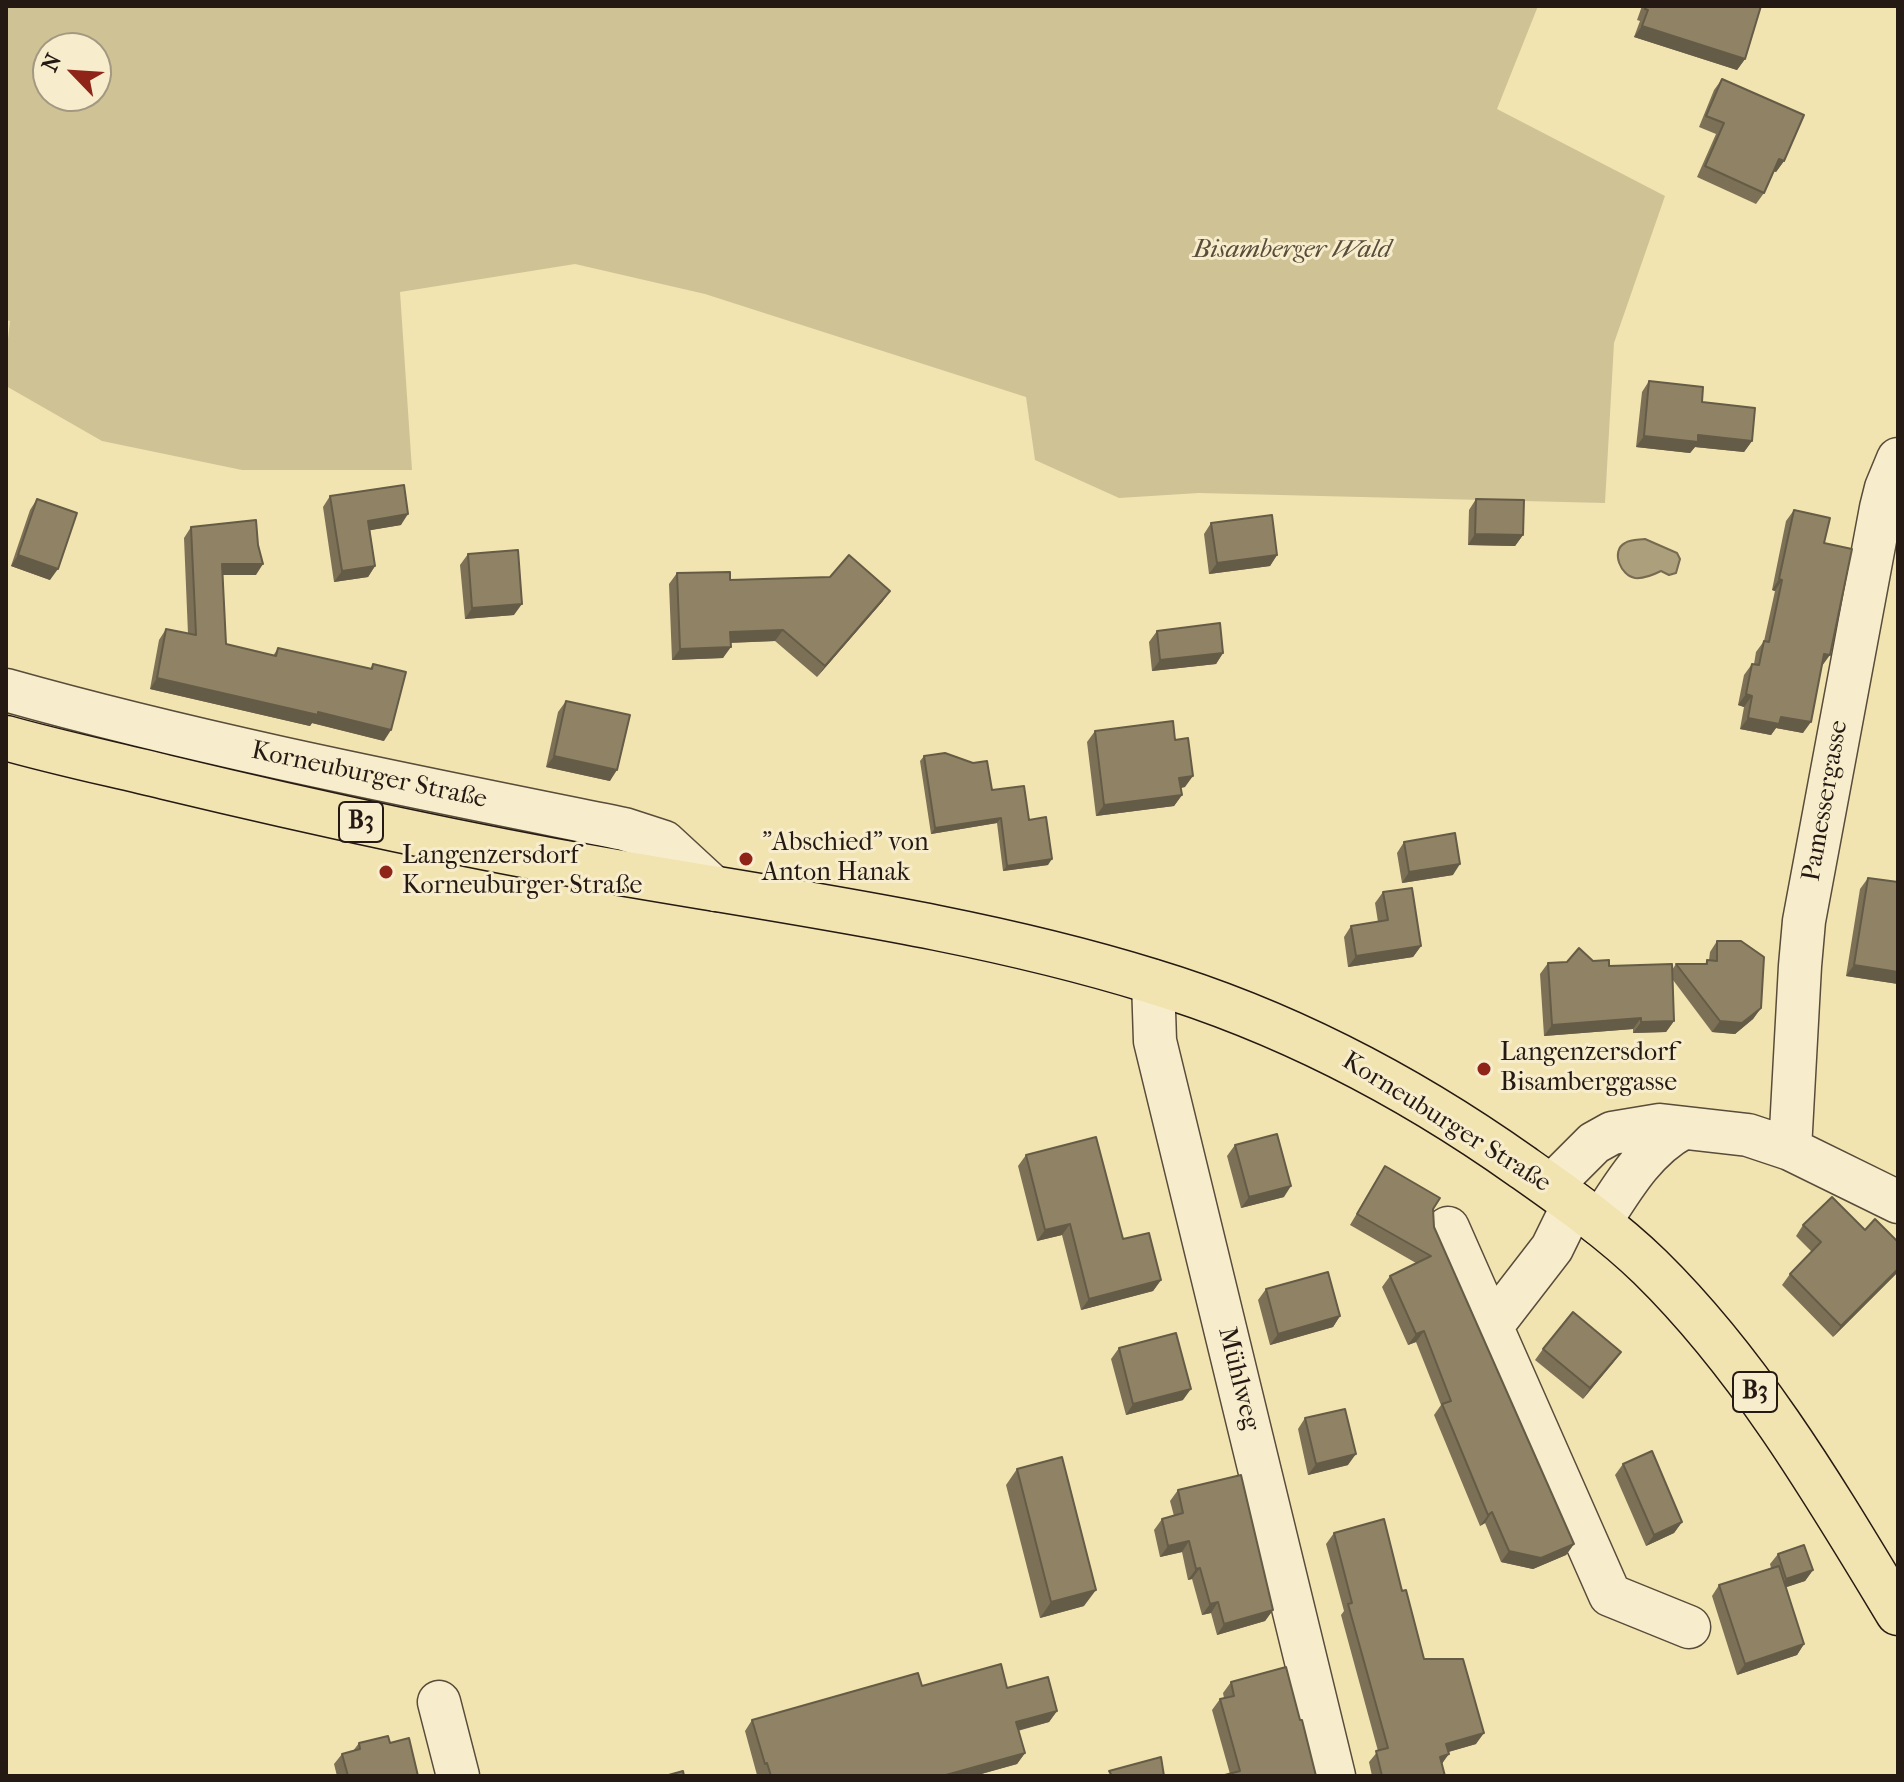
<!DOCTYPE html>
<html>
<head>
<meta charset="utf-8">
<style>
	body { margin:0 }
	#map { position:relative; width:1904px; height:1782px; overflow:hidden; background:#f2e4b0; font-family:"IM FELL French Canon",serif }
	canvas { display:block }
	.frame { position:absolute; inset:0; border:8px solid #251a13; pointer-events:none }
	.north { position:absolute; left:32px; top:32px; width:80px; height:80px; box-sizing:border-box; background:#f7edcc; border:2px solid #a39982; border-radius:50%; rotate:295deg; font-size:22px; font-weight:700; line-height:32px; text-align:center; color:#251a13 }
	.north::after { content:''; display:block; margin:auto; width:28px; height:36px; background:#8f2418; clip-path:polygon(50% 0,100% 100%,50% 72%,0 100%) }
</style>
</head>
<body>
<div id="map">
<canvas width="1904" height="1782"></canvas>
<div class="frame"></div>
<div class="north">N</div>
</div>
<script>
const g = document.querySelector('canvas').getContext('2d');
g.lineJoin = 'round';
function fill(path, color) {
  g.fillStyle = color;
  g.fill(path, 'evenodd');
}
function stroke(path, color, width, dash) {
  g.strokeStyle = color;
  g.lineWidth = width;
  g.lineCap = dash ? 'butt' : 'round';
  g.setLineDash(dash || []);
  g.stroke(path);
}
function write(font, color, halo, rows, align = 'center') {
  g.font = font + ' "IM FELL French Canon",serif';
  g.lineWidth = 6;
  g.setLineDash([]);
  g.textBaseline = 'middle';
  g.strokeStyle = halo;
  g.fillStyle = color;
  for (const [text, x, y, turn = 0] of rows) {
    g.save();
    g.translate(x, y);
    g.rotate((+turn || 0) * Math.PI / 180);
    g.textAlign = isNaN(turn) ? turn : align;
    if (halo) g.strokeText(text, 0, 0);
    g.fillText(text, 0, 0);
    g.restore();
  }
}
fill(new Path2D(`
	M6,6H1538L1497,109L1665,196L1614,343L1605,503L1199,493L1119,498L1035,460L1026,397L705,294L575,264L400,292L412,470H242L102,441L6,386V358L10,321L6,320ZM48,48H96V96H48Z`), '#cfc295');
const water = new Path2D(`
	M1645,539L1677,553L1680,559L1676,573L1669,575L1661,571C1653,575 1644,579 1635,578C1621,576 1610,551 1625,543C1631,539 1639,540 1645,539Z`);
fill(water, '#ac9f7b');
stroke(water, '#766a51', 2);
const minor = new Path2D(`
	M6,690C209,747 417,787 624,829L664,842L716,890
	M1153,981L1155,1041L1334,1776
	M1790,1149L1800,966L1804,921L1881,508L1886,488L1898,459
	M1552,1188L1565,1172L1594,1143L1612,1133L1660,1125L1748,1135L1790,1149L1898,1202
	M1599,1224C1622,1188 1645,1148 1683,1128
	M1448,1228L1610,1595L1689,1627
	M1491,1327L1552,1248L1574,1203
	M439,1702L458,1776`);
const major = new Path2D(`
	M6,738C59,753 112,764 165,777C311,812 457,844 604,870C787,902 973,926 1151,981C1283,1021 1408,1086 1521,1166C1565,1197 1611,1229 1650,1267C1751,1366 1825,1492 1898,1613`);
stroke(minor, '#584c3a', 45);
stroke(major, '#251a13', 47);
stroke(minor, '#f7edcc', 42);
stroke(major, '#f2e4b0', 44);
fill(new Path2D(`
	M1642,6H1761L1745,59L1737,70L1634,37L1640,21L1637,20Z
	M1722,79L1784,161L1776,172L1773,171L1764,193L1756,204L1697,177L1716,134L1699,127L1714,90Z
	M1649,381L1702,402L1752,441L1744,452L1695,447L1690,453L1636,447L1642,392Z
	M330,496L401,525L370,530L375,566L368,577L334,582L323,507Z
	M37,499L50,580L11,566L30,510Z
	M1476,499L1523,535L1515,546L1468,545L1469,510Z
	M1794,510L1824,543L1822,666L1803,733L1776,728L1771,735L1740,729L1744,707L1738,705L1744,675L1752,664H1754L1756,652L1764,641L1775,591L1772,590L1786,521Z
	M1211,523L1277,555L1270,566L1209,574L1204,534Z
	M191,527L256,575H223L226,644L273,656L278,648L370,669L373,664L384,741L312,723L310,726L150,689L159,640L166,629L188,634L184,538Z
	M468,554L514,615L465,619L460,565Z
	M677,573L730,580L890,591L882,602L817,677L775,641L730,643L723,658L672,660L669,584Z
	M1157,631L1223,653L1216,664L1152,671L1149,642Z
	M566,701L610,781L546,767L558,712Z
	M1095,731L1175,740L1185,787L1181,788L1182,795L1174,806L1096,816L1087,742Z
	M924,756L992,790L1029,820L1048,865L1003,871L997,823L931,834L920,761Z
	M1404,842L1453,875L1402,883L1397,853Z
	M1868,878L1898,984L1846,976L1860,889Z
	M1383,892L1421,946L1413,957L1348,967L1344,937L1351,926L1378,922L1375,903Z
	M1717,941L1761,1008L1753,1019L1735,1034L1712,1032L1673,980L1674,1021L1666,1032L1633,1033V1029L1544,1036L1540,974L1548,963L1593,961L1609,966L1672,970L1676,964H1705L1707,960H1709L1710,952Z
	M1235,1145L1284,1197L1241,1208L1227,1156Z
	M1026,1155L1123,1239L1161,1280L1153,1291L1081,1310L1062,1235L1037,1241L1018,1166Z
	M1385,1166L1433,1209L1434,1227L1574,1544L1566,1555L1533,1569L1501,1562L1485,1523L1480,1526L1434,1415L1441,1405L1416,1342L1408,1345L1382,1287L1390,1276L1416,1263L1350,1225Z
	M1803,1225L1865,1230L1898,1272L1833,1337L1782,1285L1790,1274L1812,1252L1796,1236Z
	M1266,1289L1340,1316L1333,1327L1270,1345L1258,1300Z
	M1119,1348L1183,1400L1126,1415L1111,1359Z
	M1543,1349L1621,1352L1583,1399L1535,1360Z
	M1305,1418L1348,1465L1308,1475L1298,1429Z
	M1623,1464L1682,1522L1674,1533L1646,1546L1615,1475Z
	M1017,1469L1084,1606L1040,1618L1006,1485Z
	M1178,1490L1273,1610L1265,1621L1217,1635L1211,1613L1202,1615L1192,1579L1188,1580L1182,1552L1160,1557L1154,1530L1162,1519L1174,1516L1170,1501Z
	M1334,1533L1402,1591L1424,1659L1476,1744L1448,1752L1442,1764L1445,1776H1372L1369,1762L1378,1751L1341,1615L1344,1611L1326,1544Z
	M1778,1554L1813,1570L1805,1581L1786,1587L1804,1644L1797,1655L1737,1675L1712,1596L1719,1585L1771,1568L1770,1564Z
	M1231,1682L1300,1720L1316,1776L1230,1774L1212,1710L1220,1699L1224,1698L1223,1693Z
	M922,1686L1007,1688L1057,1711L1049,1722L1018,1731L1025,1753L1017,1764L974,1776H760L759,1774L757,1775L745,1731L752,1720Z
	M359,1743H390L418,1776H337L334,1764L342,1754L353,1751Z`), '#7c7157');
fill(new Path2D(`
	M1642,26L1745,59L1737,70L1634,37Z
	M1779,159L1784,161L1776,172L1771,170Z
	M1698,435L1752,441L1744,452L1695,447L1690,453L1636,447L1644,436Z
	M408,514L401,525L360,532L368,521Z
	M1475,534L1523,535L1515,546L1468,545Z
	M18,555L58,569L50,580L11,566Z
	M1277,555L1270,566L1209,574L1217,563Z
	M222,564H263L256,575H215Z
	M375,566L368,577L334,582L342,571Z
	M1779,579L1782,580L1775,591L1772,590Z
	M890,591L882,602L817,677L825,666Z
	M522,604L514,615L465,619L472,608Z
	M783,630L775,641L722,643L730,632Z
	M731,647L723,658L672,660L680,649Z
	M1223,653L1216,664L1152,671L1160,660Z
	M1824,654L1830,655L1822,666L1816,664Z
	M157,678L318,712L391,730L384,741L312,723L310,726L150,689Z
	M1746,694L1752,696L1744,707L1738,705Z
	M1781,717L1811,722L1803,733L1776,728L1771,735L1740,729L1748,718Z
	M554,756L617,770L610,781L546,767Z
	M1193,776L1185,787L1171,789L1179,778Z
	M1182,795L1174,806L1096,816L1104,805Z
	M1001,818L997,823L931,834L935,828Z
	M1052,859L1048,865L1003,871L1007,866Z
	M1460,864L1453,875L1402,883L1409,872Z
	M1421,946L1413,957L1348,967L1356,956Z
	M1854,965L1898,972V984L1846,976Z
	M1761,1008L1753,1019L1735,1034L1712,1032L1720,1021Z
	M1641,1018L1633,1029L1544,1036L1552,1025Z
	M1674,1021L1666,1032L1633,1033L1641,1022Z
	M1291,1186L1284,1197L1241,1208L1249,1197Z
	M1070,1224L1062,1235L1037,1241L1045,1230Z
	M1898,1269V1272L1833,1337L1841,1326Z
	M1161,1280L1153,1291L1081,1310L1089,1299Z
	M1340,1316L1333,1327L1270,1345L1278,1334Z
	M1424,1331L1416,1342L1408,1345L1416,1334Z
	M1621,1352L1613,1363L1583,1399L1590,1388Z
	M1191,1389L1183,1400L1126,1415L1133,1404Z
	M1356,1454L1348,1465L1308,1475L1316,1464Z
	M1492,1512L1485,1523L1480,1526L1488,1515Z
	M1682,1522L1674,1533L1646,1546L1654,1535Z
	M1189,1541L1182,1552L1160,1557L1168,1546Z
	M1574,1544L1566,1555L1533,1569L1501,1562L1509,1551Z
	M1200,1568L1192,1579L1188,1580L1196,1569Z
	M1813,1570L1805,1581L1778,1590L1786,1579Z
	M1096,1590L1084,1606L1040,1618L1051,1602Z
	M1218,1602L1211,1613L1202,1615L1210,1604Z
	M1273,1610L1265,1621L1217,1635L1224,1624Z
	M1804,1644L1797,1655L1737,1675L1745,1664Z
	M1057,1711L1049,1722L1008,1733L1016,1722Z
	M1484,1733L1476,1744L1438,1755L1446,1744Z
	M1025,1753L1017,1764L974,1776H945L946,1775Z
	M1449,1754L1441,1765L1440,1757Z`), '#655c47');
const building = new Path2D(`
	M1646,6H1761L1745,59L1642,26L1648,10L1645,9Z
	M1722,79L1804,115L1784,161L1779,159L1764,193L1705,166L1724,123L1706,116Z
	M1649,381L1703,387L1702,402L1755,408L1752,441L1698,435V442L1644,436Z
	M404,485L408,514L368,521L375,566L342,571L330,496Z
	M37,499L77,513L58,569L18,555Z
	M1476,499L1524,500L1523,535L1475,534Z
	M1794,510L1830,518L1824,543L1852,549L1830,655L1824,654L1811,722L1781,717L1779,724L1748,718L1752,696L1746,694L1752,664L1759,665L1764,641L1769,642L1782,580L1779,579Z
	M1272,515L1277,555L1217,563L1211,523Z
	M256,520L258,545L263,564H222L226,644L276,656L278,648L372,669L373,664L406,672L391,730L318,712V715L157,678L166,629L196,635L191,527Z
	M518,550L522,604L472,608L468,554Z
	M849,555L890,591L825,666L783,630L730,632L731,647L680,649L677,573L730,572V580L830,577Z
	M1220,623L1223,653L1160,660L1157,631Z
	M566,701L630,715L617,770L554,756Z
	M1173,721L1175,740L1188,738L1193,776L1179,778L1182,795L1104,805L1095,731Z
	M945,753L973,763L987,761L992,790L1024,786L1029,820L1046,817L1052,859L1007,866L1001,818L935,828L924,756Z
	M1455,833L1460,864L1409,872L1404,842Z
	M1868,878L1898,882V972L1854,965Z
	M1412,888L1421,946L1356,956L1351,926L1388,920L1383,892Z
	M1717,941H1741L1764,957L1761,1008L1742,1023L1720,1021L1676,964H1707V960L1717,961Z
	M1579,948L1593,961L1609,960V966L1672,964L1674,1021L1641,1022V1018L1552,1025L1548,963L1567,962Z
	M1277,1134L1291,1186L1249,1197L1235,1145Z
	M1096,1137L1123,1239L1149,1233L1161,1280L1089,1299L1070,1224L1045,1230L1026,1155Z
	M1385,1166L1440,1198L1433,1209L1434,1227L1574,1544L1541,1558L1509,1551L1492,1512L1488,1515L1442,1404L1451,1401L1424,1331L1416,1334L1390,1276L1431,1256L1357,1214Z
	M1832,1197L1865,1230L1875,1219L1898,1242V1269L1841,1326L1790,1274L1821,1242L1803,1225Z
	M1328,1272L1340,1316L1278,1334L1266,1289Z
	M1573,1312L1621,1352L1590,1388L1543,1349Z
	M1176,1333L1191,1389L1133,1404L1119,1348Z
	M1345,1409L1356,1454L1316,1464L1305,1418Z
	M1652,1451L1682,1522L1654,1535L1623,1464Z
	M1062,1457L1096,1590L1051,1602L1017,1469Z
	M1241,1475L1273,1610L1224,1624L1218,1602L1210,1604L1200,1568L1196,1569L1189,1541L1168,1546L1162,1519L1183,1513L1178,1490Z
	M1384,1519L1402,1591L1406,1590L1424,1659H1463L1484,1733L1446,1744L1449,1754L1440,1757L1445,1776H1382L1376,1751L1388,1748L1348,1604L1352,1603L1334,1533Z
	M1804,1545L1813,1570L1786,1579L1778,1554Z
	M1779,1566L1804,1644L1745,1664L1719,1585Z
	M1001,1664L1007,1688L1048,1677L1057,1711L1016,1722L1025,1753L946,1775L947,1776H771L767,1763L765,1764L752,1720L918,1673L922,1686Z
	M1286,1667L1300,1720H1302L1316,1776H1221L1240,1771L1220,1699L1234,1696L1231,1682Z
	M388,1736L390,1743L409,1738L418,1776H348L342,1754L360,1749L359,1743Z
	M1161,1757L1164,1776H1112L1109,1771Z
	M683,1771L684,1776H665Z`);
fill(building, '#908365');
stroke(building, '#655c47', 2);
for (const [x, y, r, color] of [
	[746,859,8,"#8f2418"],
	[386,872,8,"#8f2418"],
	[1484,1069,8,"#8f2418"]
]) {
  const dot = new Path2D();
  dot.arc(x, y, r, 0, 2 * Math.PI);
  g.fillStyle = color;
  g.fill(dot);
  stroke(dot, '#f7edcc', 3);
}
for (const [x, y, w] of [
	[361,822,44],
	[1755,1392,44]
]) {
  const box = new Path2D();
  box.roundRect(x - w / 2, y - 20, w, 40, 6);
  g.fillStyle = '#f7edcc';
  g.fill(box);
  stroke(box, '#251a13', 2);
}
write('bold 24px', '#251a13', null, [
	["B3",361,822],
	["B3",1755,1392]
]);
write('italic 26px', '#584c3a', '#f7edcc', [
	["Bisamberger Wald",1292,251]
]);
write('26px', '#251a13', '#f7edcc', [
	["Korneuburger Straße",369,776,12],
	["Pamessergasse",1826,801,-80],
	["Korneuburger Straße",1446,1123,32],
	["Mühlweg",1238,1379,76]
]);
write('26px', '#251a13', '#f7edcc', [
	["\"Abschied\" von",762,844],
	["Anton Hanak",762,874],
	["Langenzersdorf",402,857],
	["Korneuburger Straße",402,887],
	["Langenzersdorf",1500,1054],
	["Bisamberggasse",1500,1084]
], 'left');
</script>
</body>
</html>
